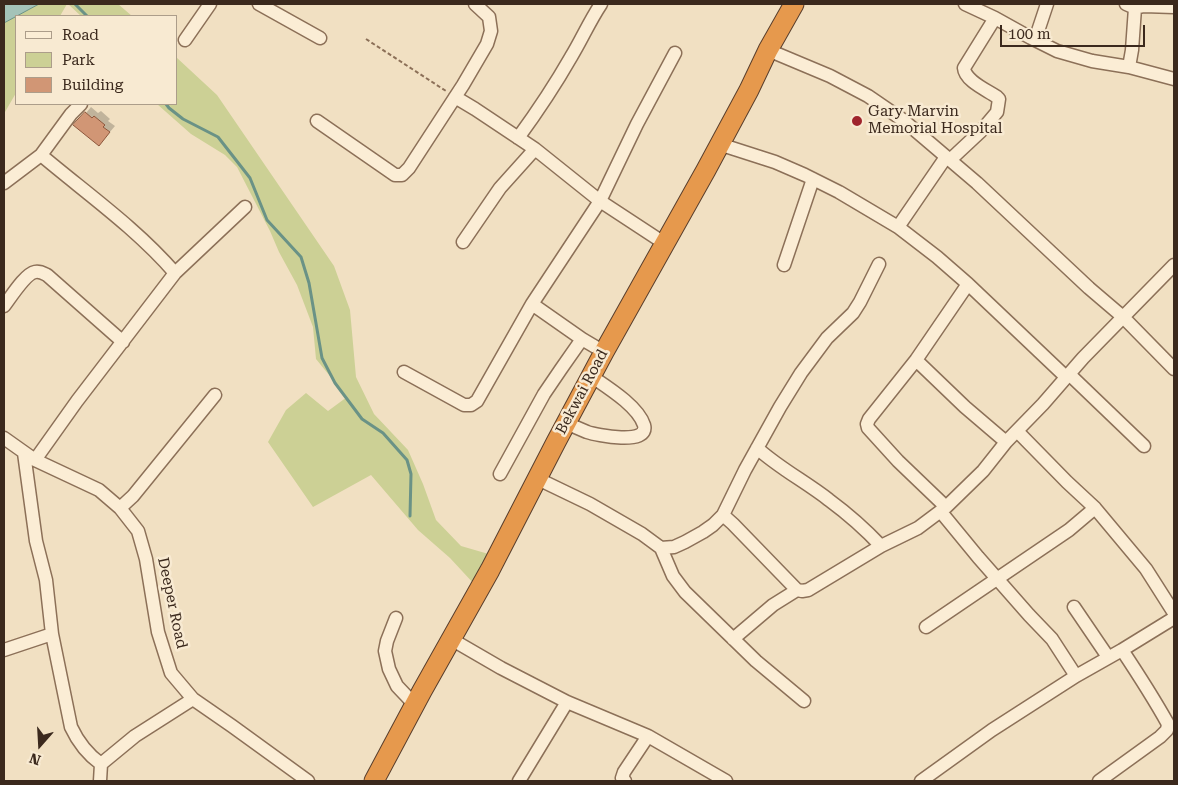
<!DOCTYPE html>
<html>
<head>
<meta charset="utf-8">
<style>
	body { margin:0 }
	#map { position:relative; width:1178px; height:785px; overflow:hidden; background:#f1e0c2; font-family:"Roboto Serif",serif }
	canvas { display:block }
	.frame { position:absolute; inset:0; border:5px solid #3b291d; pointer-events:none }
	.legend { position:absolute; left:15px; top:15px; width:162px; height:90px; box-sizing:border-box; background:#f8ead2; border:1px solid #ac9d8a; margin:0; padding:6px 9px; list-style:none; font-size:15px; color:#3b291d }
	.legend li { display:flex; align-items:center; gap:10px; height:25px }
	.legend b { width:25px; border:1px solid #ac9d8a }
	.north { position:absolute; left:15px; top:720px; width:50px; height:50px; -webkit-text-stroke:4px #f8ead2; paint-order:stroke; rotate:199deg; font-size:14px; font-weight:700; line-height:20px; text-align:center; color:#3b291d }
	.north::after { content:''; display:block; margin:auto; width:18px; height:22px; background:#3b291d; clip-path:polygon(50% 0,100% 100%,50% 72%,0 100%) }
	.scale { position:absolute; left:1000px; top:25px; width:145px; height:22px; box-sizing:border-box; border:2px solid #3b291d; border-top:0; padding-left:6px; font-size:15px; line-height:18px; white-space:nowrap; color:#3b291d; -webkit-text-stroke:4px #f8ead2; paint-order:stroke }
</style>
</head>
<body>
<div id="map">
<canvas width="1178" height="785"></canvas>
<div class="frame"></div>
<ul class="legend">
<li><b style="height:6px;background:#fbedd5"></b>Road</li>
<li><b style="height:14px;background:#ccd095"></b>Park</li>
<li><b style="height:14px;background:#d19675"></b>Building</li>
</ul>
<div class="north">N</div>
<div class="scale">100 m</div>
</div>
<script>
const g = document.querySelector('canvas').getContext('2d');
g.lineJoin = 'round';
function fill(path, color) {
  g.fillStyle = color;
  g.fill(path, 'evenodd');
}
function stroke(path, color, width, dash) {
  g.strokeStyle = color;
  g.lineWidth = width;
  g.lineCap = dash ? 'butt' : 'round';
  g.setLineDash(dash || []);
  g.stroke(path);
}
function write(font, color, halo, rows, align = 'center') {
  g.font = font + ' "Roboto Serif",serif';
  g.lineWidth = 5;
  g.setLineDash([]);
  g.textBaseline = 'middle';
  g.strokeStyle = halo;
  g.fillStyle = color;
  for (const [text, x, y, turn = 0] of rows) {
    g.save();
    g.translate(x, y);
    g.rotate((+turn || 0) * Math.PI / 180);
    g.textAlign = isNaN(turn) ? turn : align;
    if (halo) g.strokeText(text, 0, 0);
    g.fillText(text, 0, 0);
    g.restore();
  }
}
fill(new Path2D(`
	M39,4H67L60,16H16Z
	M68,4H118L132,16H81Z
	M16,16V93L5,112L4,110V23Z
	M176,57L217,95L334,266L350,310L356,377L374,414L408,450L423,484L436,520L461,546L492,555L475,585L450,558L418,530L371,475L313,507L268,442L286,410L306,393L328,411L347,397L316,359L313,327L297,285L279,252L270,231L237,167L225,155L191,134L157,104H176Z`), '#ccd095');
const water = new Path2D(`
	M4,4H39L4,23Z`);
fill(water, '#a4c3b8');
stroke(water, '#6a9286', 1);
fill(new Path2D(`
	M91,107L98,113L101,111L110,119L108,121L115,126L104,139L86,113Z`), '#0003');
stroke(new Path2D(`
	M75,4L87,16
	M166,104L169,108L183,119L218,137L250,178L267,220L301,257L309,283L322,358L335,383L362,419L383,433L407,460L411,474L410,516`), '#6a9286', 3);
const building = new Path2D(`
	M85,112L92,118L94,116L105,125L103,127L110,132L99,146L73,125Z`);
fill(building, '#d19675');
stroke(building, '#8d573c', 1);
const minor = new Path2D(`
	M259,4L320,38
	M965,4L995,18L1031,38L1057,51L1092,61L1129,67L1174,79
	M1126,4L1135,8L1144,6L1174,7
	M185,40L210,4
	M1035,40L1047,4
	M768,50L830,76L868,96L903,120L977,183L1089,288L1123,317L1174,369
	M1129,67L1132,50L1135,8
	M455,97L475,109L535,149L600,201L664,243
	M317,121L395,175H402L409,168L463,85L487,44L491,31L489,17L475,4
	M518,138C537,112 555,85 571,57C582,39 589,22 601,4
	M719,144L775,162L805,175L839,192L898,227L937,257L968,284L1066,377
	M41,155C86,193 136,228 175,273
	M950,160L981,131L997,112L999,99L997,97C987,90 965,81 964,68L995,18
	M4,183L41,155L71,114L81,104
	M898,227L946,157
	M463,242L500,188L535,149
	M784,265L813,179
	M532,304L582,339L604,352
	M4,306C11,297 25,274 35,272C40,271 43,273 47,275L123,342
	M916,360L965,407L1006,442
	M404,372L464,405H471L477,401L532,304L600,201L637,124L675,53
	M1069,374L1144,446
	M566,423C573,426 580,429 587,432C596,435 650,446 644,425C638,406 607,387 591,376
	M1017,431L1067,482L1095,508L1146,569L1174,613
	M4,438L35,460L99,490L120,508L138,531L146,559L158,632L171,673L193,699L232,726L308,781
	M757,448C779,468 806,482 829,500C848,514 865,529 881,546
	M24,453L36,541L46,580L52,634L71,727C78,742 87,754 101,764
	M35,460L77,401L175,273L245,207
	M500,474L544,394L561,369L582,339
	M536,478L590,504L642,534L661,548L673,576L685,592L756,661L804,701
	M946,507L898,461L868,428L867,424L869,419L916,360L968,284
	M120,508L133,496L215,395
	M941,512L978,557L1029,615L1052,639L1076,676
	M723,515L733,524L797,590L802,591L808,590L881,546L918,528L946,507L983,471L1006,442L1043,404L1083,358L1174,265
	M661,548L674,547L685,542L703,532L713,525L723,515L745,470L780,407L801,373L827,338L853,313L860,302L879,264
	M1074,607L1108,657
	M396,618L387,641L385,651L389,669L397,686L415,705
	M926,627L1069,530L1095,508
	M451,639L501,668L567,702L648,736L726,781
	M733,639L773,605L797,590
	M4,650L52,634
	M100,781L101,764L135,736L193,699
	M519,781L567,702
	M625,781L622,778L624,772L648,736
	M921,781L992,730L1076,676L1122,650
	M1099,781L1160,737L1167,730L1168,724C1154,699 1138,674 1122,650L1174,618`);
const highway = new Path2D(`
	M374,781L422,691L490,570L556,442L604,352L706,170L749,90L768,50L794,4`);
stroke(minor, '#8c7058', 15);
stroke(highway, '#593e2c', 21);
stroke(new Path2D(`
	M366,39L446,91`), '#8c7058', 2, [4, 2.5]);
stroke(minor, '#fbedd5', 12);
stroke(highway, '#e6994d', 19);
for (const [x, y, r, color] of [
	[857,121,6,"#9f242c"]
]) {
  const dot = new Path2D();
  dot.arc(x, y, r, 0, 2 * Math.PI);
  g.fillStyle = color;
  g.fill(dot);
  stroke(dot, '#f8ead2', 2);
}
write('15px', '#3b291d', '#f8ead2', [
	["Gary Marvin",868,112],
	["Memorial Hospital",868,129]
], 'left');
write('15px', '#3b291d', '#f8ead2', [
	["Bekwai Road",582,392,-62],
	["Deeper Road",172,603,78]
]);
</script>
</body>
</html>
